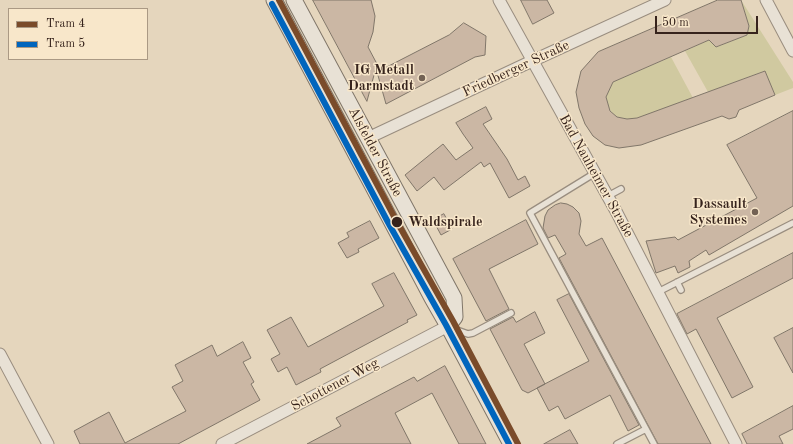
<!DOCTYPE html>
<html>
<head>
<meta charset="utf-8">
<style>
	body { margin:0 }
	#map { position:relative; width:793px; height:444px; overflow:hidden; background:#e5d6bd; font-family:"Old Standard TT",serif }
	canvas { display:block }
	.legend { position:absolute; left:8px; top:8px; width:140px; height:52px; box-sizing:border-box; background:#f8e7ca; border:1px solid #aa9984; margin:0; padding:5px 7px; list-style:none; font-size:12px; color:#36231c }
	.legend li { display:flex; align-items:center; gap:8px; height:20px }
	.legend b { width:20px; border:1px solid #aa9984 }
	.scale { position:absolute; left:655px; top:16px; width:103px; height:18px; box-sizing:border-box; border:2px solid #36231c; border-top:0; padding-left:5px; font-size:12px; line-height:14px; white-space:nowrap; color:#36231c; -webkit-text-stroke:3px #f8e7ca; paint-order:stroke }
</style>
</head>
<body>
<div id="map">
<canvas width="793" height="444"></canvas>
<ul class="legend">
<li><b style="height:5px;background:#7a4b2a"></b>Tram 4</li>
<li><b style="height:5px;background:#0065bd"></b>Tram 5</li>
</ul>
<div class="scale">50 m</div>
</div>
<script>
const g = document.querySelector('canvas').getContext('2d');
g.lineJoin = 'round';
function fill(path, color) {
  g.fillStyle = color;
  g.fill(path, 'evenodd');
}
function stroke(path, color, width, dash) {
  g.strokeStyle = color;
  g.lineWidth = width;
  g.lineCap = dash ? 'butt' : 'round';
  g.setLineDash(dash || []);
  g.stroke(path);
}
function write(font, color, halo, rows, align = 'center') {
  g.font = font + ' "Old Standard TT",serif';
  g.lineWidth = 3;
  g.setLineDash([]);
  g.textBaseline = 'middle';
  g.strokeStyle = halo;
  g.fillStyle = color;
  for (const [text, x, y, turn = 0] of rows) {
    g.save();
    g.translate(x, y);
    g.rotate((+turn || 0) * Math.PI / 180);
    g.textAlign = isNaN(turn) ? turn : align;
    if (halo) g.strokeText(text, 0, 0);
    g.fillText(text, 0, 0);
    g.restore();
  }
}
fill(new Path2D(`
	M741,0L793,82V88L775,95L764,71L708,92L685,51L709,40L717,47L747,35L749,26Z
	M671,57L693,98C681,102 669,106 658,111C636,119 611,129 606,97L613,82Z`), '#d0c9a0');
const building = new Path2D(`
	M313,0H371L375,16L373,32L368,47L377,64L367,101Z
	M521,0H547L554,13L533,24Z
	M718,0H741L749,26L747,35L716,47L709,40L613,82L606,97L610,111L617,117L627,119L637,118L765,71L775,95L739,110L736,117L729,119L722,116L641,145L619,148L605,145L593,136L585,124L579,108L576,92L581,71L598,52Z
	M464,23L486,36L485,55L475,57L386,104L377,72L449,35Z
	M486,107L492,119L483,124L507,159L518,180L525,176L530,186L509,198L490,163L484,167L481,162L444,190L434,177L417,191L405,175L443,144L456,160L473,148L463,134L456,123Z
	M793,111V206L709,255L706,250L689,261L690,267L678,273L675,266L656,273L646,241L675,237L678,240L757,198L727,145Z
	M561,203L567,204L573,207L579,213L581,221L579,234L586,246L602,238L711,444H658L559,258L566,254L555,235L548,238L543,228L545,216L548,210L555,205Z
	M444,214L452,229L441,235L433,220Z
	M526,220L538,244L489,269L509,309L486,321L453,259Z
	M370,221L379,238L358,249L359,252L347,258L338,243L349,237L347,233Z
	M793,253V278L717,318L753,387L732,398L696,329L687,334L677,314Z
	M394,273L417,315L407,320L408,322L320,369L321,372L296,385L287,367L278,372L271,359L280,354L267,330L291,317L308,347L384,306L372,284Z
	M569,294L639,425L628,431L610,395L565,419L558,406L549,411L537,388L589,361L557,300Z
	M535,312L545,333L524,344L545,384L528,393L522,390L490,329L513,317L516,322Z
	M793,328V373L774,338Z
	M243,342L251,358L243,362L254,382L251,384L260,400L178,444H80L74,431L109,412L125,443L186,411L172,387L183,381L175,365L212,345L217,356Z
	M445,366L486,444H459L432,393L395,413L411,444H307L341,426L336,418L414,377L417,381Z
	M793,406V429L779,436L783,444H747L742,434Z
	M570,430L578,444H544Z`);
fill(building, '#cbb7a4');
stroke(building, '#807669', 1);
const lane = new Path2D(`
	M595,173L530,213L654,444
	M608,196L621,189
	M677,282L681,290
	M658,292L793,223
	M454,329L468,334L473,333L511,313
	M617,444L646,429`);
const street = new Path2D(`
	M499,0L617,213L736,444
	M766,0L793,51
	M368,138L532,61L665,0
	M0,354L48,444
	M222,444L448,326`);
const secondary = new Path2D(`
	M274,0L432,298L448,326
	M294,0L454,298L455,317L448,326L511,444`);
stroke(lane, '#998d7f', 8);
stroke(street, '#998d7f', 13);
stroke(secondary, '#807669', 17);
stroke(lane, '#e8e1d5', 5.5);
stroke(street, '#e8e1d5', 11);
stroke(secondary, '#e8e1d5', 15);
stroke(new Path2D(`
	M279,0L397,222L453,321L518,444`), '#7a4b2a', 6);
stroke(new Path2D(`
	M272,4L390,226L446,325L509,444`), '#0065bd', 6);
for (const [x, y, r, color] of [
	[422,78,4,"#736254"],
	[755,212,4,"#736254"],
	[397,222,6,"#36231c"]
]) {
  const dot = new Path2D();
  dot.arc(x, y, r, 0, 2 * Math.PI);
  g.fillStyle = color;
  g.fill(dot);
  stroke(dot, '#f8e7ca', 1.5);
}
write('14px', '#36231c', '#f8e7ca', [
	["Friedberger Straße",516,69,-25],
	["Alsfelder Straße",375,152,62],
	["Bad Nauheimer Straße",596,176,61],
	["Schottener Weg",335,385,-28]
]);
write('bold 14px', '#36231c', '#f8e7ca', [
	["IG Metall",414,70],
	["Darmstadt",414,86],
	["Dassault",747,204],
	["Systemes",747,220]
], 'right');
write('bold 14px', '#36231c', '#f8e7ca', [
	["Waldspirale",408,222]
], 'left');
</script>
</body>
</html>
